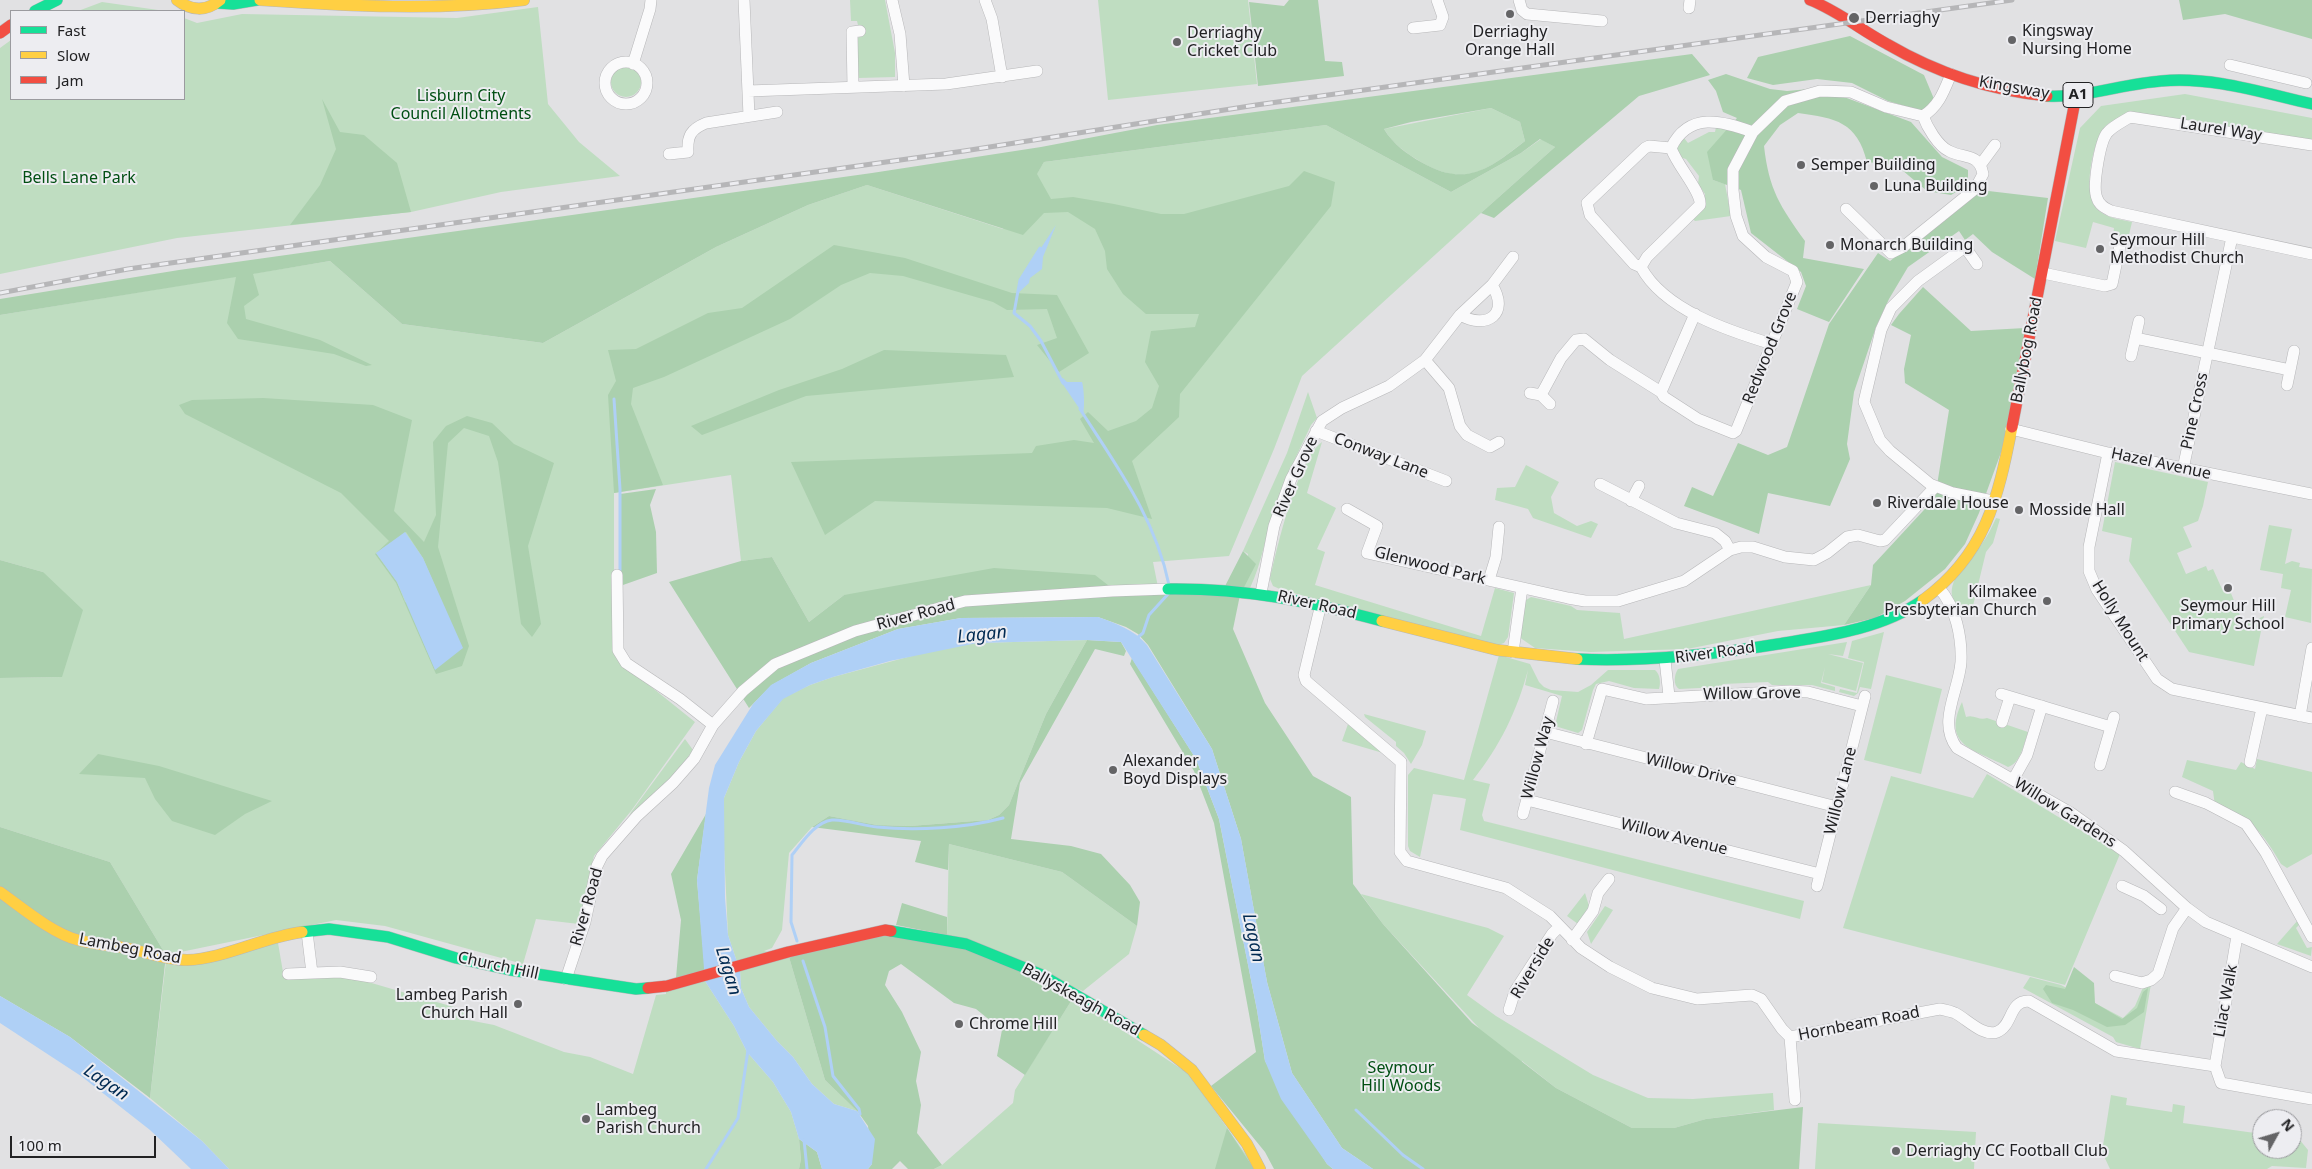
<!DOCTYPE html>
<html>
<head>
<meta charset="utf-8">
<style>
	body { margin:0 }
	#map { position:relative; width:2312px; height:1169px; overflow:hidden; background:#e1e1e3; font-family:"Noto Sans",sans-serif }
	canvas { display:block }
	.legend { position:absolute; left:10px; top:10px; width:175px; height:90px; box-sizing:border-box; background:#ededf1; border:1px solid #9b9b9f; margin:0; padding:6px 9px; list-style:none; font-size:15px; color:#212123 }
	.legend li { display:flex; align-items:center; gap:10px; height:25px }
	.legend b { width:25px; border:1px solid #9b9b9f }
	.north { position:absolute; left:2252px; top:1109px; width:50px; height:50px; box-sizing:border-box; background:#ededf1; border:1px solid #9b9b9f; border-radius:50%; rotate:51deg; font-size:14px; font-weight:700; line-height:20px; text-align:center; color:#212123 }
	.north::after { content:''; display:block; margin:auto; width:18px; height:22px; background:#646466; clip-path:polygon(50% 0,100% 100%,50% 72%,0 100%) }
	.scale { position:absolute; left:10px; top:1136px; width:146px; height:22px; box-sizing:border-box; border:2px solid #212123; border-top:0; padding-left:6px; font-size:15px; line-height:18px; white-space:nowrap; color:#212123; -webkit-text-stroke:4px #ededf1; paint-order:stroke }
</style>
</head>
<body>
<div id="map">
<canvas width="2312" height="1169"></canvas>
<ul class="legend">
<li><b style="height:6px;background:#16e098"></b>Fast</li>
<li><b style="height:6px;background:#ffcf43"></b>Slow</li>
<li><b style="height:6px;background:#f24e42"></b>Jam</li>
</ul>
<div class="north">N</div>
<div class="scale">100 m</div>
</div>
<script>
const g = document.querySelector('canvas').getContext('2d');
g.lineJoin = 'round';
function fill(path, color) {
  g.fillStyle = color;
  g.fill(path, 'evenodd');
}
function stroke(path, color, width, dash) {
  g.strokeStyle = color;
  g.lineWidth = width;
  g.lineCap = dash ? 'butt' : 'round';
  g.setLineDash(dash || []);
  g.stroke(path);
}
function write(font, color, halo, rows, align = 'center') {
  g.font = font + ' "Noto Sans",sans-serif';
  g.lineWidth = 4;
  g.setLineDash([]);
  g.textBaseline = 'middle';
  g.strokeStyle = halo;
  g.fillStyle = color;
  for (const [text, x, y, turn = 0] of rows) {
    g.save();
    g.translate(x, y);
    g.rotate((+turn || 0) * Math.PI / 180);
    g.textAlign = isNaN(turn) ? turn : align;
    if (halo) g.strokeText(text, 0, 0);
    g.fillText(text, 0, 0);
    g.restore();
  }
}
fill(new Path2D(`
	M850,0H885L895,53V77L858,78L857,38L862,36L861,26L858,25L857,21H851Z
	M1098,0H1248L1257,84L1108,100Z
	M102,2L165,11H78Z
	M538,7L548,104L579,142L620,176L501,192L411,212L177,238L0,274V48L11,40V99H184V18L197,23L242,14L457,18Z
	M611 82a15 15 0 1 1 30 0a15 15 0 1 1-30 0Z
	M2185,94L2312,118V142L2127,116C2118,119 2109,121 2103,129C2092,146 2083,192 2096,208C2105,218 2119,219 2132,222L2128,239L2113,236L2114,228L2093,222L2086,248L2055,241L2080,128L2101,106Z
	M1491,108L1520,122L1525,141C1488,169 1467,189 1421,162C1406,153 1393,144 1384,129Z
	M1326,125L1451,192L1521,153L1541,139L1555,147L1481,213L1302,376L1274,449L1229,556L1153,562L1158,587L844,595L809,622L772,557L741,561L731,475L614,493V650L624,665L695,722L631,811L594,856L579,924L536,919L523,964L385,926L336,920L166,955L110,862L0,827V678L62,677L43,572L0,560V315L330,261L402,324L543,343L716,247L808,205L867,185L1003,229L1044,162Z
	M1716,127L1727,129L1713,180L1725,184L1731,216L1695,221L1692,218L1704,204L1705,194L1698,184L1699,176L1686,159L1679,157C1675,149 1677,144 1684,138L1688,143L1709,132H1715Z
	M1308,392L1317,418L1311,425C1298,453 1284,481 1274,511C1265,537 1262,563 1250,588L1244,587L1248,554L1243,551L1287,453Z
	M1322,442L1307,493L1336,508L1317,549L1325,552L1315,585L1481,636L1495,588L1514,593L1508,637L1504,643L1495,646L1282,590L1273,586L1270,579C1277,548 1297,460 1322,442Z
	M2115,462L2208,482L2203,506L2198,521L2183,527L2192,547L2177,553L2186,574L2206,566L2208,571L2213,569L2222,589L2228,586L2244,625L2264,616L2254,666L2189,652L2129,561L2132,538L2102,531Z
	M1526,465L1559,482L1551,497L1554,513L1577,526L1591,521L1598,524L1591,538L1533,518L1528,509L1495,500L1497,488L1515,487Z
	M1996,518L2000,519L1993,543L1986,552L1971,614H1964C1935,588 1965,567 1981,545C1987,537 1992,527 1996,518Z
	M2269,525L2292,529L2285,564L2292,561L2300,563L2299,567L2312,569L2311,623L2285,617L2291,590L2281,588L2283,574L2260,570Z
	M1871,585L1844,625L1778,631L1687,649L1590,652L1535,648L1519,637L1523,602L1531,597L1571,606L1577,610L1620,613L1624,639Z
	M1884,632L1871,689L1860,687L1858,693L1854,696L1839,692L1840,689L1857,693L1864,662L1848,658L1852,641Z
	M1087,640L1046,714L1009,805L999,815L988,820L910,826L877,825L829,816L812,827L789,853L782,930L772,948L764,951L789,957L825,1080L857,1111L834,1104L812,1084L793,1057L777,1041L749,1007L741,988L740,971L728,935L724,849V798L739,762L756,731L783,698L810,685L833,677L930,651L977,643Z
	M1847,642L1843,656L1828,654L1863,663L1856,691L1822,682L1825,667L1821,683L1835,687V691L1812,685H1772L1768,682L1723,684L1720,687L1679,689C1673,685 1674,675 1678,669Z
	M1499,655L1530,664L1539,682L1544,687L1551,690L1578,692L1591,685L1608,670H1655C1660,674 1661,683 1659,689L1634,688L1609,681L1596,684L1593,690L1582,730L1578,733L1555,726L1562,696L1525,685L1528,670C1517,711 1500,746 1473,780L1490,784L1482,815L1484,821L1804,901L1800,919L1460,830L1466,799L1462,798L1433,794L1420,857L1410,851L1408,846V775L1414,768L1464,780Z
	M1886,675L1942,689L1921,774L1864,760Z
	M1962,702L1966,717C1974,714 1979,721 1987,718L2028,732C2024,743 2021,763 2008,767C1975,749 1941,747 1962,702Z
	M1364,714L1426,731L1422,745L1411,764L1404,753L1396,746V742L1365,717Z
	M1348,724L1383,753L1342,741Z
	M685,739L693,750C677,775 654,798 629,815Z
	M2257,759L2312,772V854L2287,868L2281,864C2263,833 2251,817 2215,806L2213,791L2182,777L2187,760L2236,770L2241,762L2255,769Z
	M1987,774L2120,854L2065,985L1843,928L1891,776L1973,798Z
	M949,844L1062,872L1137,926L1129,954L1083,991L947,935Z
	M1585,893L1589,906L1578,924L1567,916Z
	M1361,894L1488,928L1504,936L1467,995L1496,1016L1593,1075L1648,1098L1693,1099L1773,1093L1774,1110L1706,1119L1674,1128H1632L1556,1088L1522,1061L1495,1155L1321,925L1479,1028L1383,924Z
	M1605,906L1613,910L1591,944L1587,932Z
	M2298,920L2300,924L2296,928L2307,948L2312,947L2311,956L2277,944Z
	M278,943L284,978L351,977L464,1010L463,1019L494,1025L564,1052L590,1057L633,1074L656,995L666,994V992L705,981L734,1026L747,1052L773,1082L791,1112L799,1139L801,1159L799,1169H229L202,1141L150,1098L166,961Z
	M2030,977L2061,985L2123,1018L2135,1006L2144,985L2151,984L2140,1049L2116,1042L2113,1037L2023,988Z
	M1073,998L1189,1074L1256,1169H934L942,1165L1013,1103L1015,1090Z
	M2111,1095L2127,1098L2126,1105L2172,1112L2173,1104L2185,1106L2183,1123L2262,1134V1149H2292V1138L2299,1139L2308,1150L2306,1168L2272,1166L2267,1169H2110L2102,1152Z
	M1818,1123L1976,1132L1974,1169H1815Z`), '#bfddc1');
fill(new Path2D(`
	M1289,0H1318L1325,61L1342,62L1344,76L1258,86L1249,2L1284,6Z
	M2179,0H2312V39L2225,14L2183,20Z
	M1850,36L1924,75L1934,99L1926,110L1921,111L1888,101L1852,83L1817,79L1773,85L1747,78L1758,57Z
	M1692,54L1710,75L1639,96L1494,218L1481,213L1555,147L1540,139L1521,153L1451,192L1326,125L1044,162L1037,174L1051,199L1073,197L1114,204L1161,214H1184L1289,186L1304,171L1335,182L1331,206L1180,394L1179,417L1132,461L1152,519L1107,508L875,501L825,535L791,462L1032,453L1036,446L1074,440L1094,443L1080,419L1088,412L1108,431L1136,421L1152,408L1159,386L1145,362L1151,331L1195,327L1199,314H1146L1123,294L1107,269L1105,251L1095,229L1068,212L1044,213L1023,235L867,185L808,205L716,247L543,343L402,324L330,261L253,274L259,295L244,306L246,319L320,340L372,365L366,366L334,354L238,339L227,323L236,277L0,315V299L179,270L872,173L1041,147L1157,125ZM1491,108L1520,122L1525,141C1489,169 1466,188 1421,162C1407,154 1393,144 1384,129L1411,122Z
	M1726,74L1770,89L1787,91L1820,88L1911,122L1942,157L1968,170V185L1951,195L1927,191L1896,165L1867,162C1857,122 1836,118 1798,113L1780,125L1764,146C1769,190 1780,206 1805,241L1803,258L1864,269L1829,322L1797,309L1806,286L1801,272L1751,233L1741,190L1713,180L1707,152L1737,118L1723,112L1716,91L1708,80Z
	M322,99L340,132L364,135L397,163L411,212L290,225L320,185L336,149Z
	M1980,190L2048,198L2035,279L1992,252L1973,234L1965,240L1959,231L1908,267L1889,299L1876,327L1854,392L1847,444L1850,459L1830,506L1768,493L1759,534L1684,506L1692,487L1713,496L1738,443L1768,455L1787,447L1829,324L1878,253L1890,261Z
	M834,245L905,258L1012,293L1057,295L1089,353L1059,372L1037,345L1057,338L1047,309L1007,310L993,302L903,276L870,273L841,285L790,319L664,377L633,388L631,404L663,485L614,493L608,395L616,381L608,350L636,349L708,313L742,308Z
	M1923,287L1971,331L2025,328L2008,433L1979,513L1965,544L1945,569L1905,601L1875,618L1844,625L1871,585L1873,565L1935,498L1949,410L1905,383L1904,369L1911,335L1891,325L1899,314Z
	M884,350L1006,355L1014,377L806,396L702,435L691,426L779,390L842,369Z
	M263,398L373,405L412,420L394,511L424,542L436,515L433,442L446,426L467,416L492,423L514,444L554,463L528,546L541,624L532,637L521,624L498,462L489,436L464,428L448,443L438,547L469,646L462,666L436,674L396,583L375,554L389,541L341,493L185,414L179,405L192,400ZM406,532L423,558L453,628L405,602L397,582L376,553Z
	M656,489L650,505L656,532L657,573L623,585L620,566V494Z
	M1243,551L1256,564L1240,595L1233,629L1265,703L1313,776L1351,797L1353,884L1383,924L1472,1023L1556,1088L1632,1128H1674L1706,1119L1803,1107L1799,1169H1373L1342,1148L1292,1073L1267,982L1241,839L1212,749L1148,645L1138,634L1126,627L1098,617L961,618L898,629L811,663L772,685L749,708L669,582L741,561L772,557L809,622L844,595L994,568L1095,575L1113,589L1222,592Z
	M0,560L43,572L83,610L62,677L0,678Z
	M1087,640L1121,642L1126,651L1124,656L1095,649L1020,783L1011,839L1071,846L1101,854L1130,885L1140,902L1137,926L1062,872L949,844L948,870L915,862L921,841L812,827L829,816L877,825L910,826L988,820L999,815L1009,805L1046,714Z
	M1132,658L1196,759L1219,819L1257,1010L1265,1061L1327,1164L1333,1169H1274L1265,1152L1211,1086L1256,1052L1214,823L1194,771L1130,664Z
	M98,754L159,766L272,801L245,814L215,835L172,821L155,799L145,778L79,774Z
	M706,814L697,880L705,970L676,978L681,920L671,874Z
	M0,827L110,862L166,955L150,1098L70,1037L0,996Z
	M902,903L947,917V935L896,925Z
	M884,935L966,949L1039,979L1073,998L1025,1075L997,1056L1002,1030L976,1009L954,1003L901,964L889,971L885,985L902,1012L921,1052L916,1081L921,1105L917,1133L942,1165L934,1169H908L900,1161L892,1169H868L872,1164L868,1126L858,1112L825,1080L789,957Z
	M2074,967L2094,983L2095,1003L2122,1019L2137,1008L2143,992L2148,988L2144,1012L2125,1025L2107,1027L2073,1010L2052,1003L2043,989L2046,985L2065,989Z
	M1227,1128L1254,1169H1215Z
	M799,1139L817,1152L822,1169H799L801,1159Z`), '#abd0ae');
fill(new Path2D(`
	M1056,225L1043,257L1042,269L1030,278L1029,283L1016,295L1020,280Z
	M1063,378L1067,382H1082C1084,388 1085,408 1083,414L1060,380Z
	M405,532L423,558L463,648L435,670L397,582L376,553Z
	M1098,617C1117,624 1133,629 1147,645L1212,749L1241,839L1267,982L1292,1073L1342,1148L1373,1169H1333L1327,1164L1281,1099L1265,1061L1257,1010L1219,819L1196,759L1121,642L1087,640L977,643L890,661L833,677L810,685L783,699L756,731L739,762L724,798L725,898L728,935L740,971L741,988L749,1007L777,1041L793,1057L812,1084L834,1104L857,1111L875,1139L872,1164L868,1169H822L817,1152L799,1139L791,1112L773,1082L747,1052L734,1026L705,981L697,880L709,788L715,765L753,704L771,685L811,663L898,629L961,618Z
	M0,996L70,1037L202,1141L229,1169H191L150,1130L81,1076L0,1023Z`), '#afd0f6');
stroke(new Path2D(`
	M1040,248L1020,280L1014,313L1030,326L1041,341L1063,383
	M614,399L620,489V570
	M1080,409C1117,467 1155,517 1169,585
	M1137,638L1143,633L1149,615L1169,593
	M797,941L791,922L792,855C802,843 815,822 832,820C846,819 863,826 877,827C916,831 966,828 1003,818
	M803,961L825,1027L833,1076L859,1109L860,1114
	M1356,1110L1403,1155L1423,1169
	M804,1140L807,1169
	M706,1169L738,1118L748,1050`), '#afd0f6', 3);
const street = new Path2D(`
	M744,0L749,116
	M892,0L900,34L904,86
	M985,0L992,19L1002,77
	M1519,0L1522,10L1527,14L1602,21
	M1689,8L1690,0
	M1413,28L1440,25L1443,17L1437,0
	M605 83a21 21 0 1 1 42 0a21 21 0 1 1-42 0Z
	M633,64L650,9L651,0
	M2230,65L2306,83
	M853,87L852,32L860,31
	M748,91L946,84L1037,71
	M1753,132C1722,121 1689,111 1671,148C1677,166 1702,192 1700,205L1647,257L1641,267C1664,310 1729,331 1772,344
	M2312,145L2130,117C2122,122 2113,126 2107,133C2100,142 2092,187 2097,198C2099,205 2105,208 2111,211L2312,254
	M669,154L688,152C687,136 691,129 706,123L777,112
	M1981,164L1995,145
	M1846,209L1891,253L1903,247L1975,189L1983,174C1979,153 1965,159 1949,151C1938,146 1927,127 1923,116
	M1977,264L1965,247L1918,281L1891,308L1881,330L1864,402L1880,440L1890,451L1930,484L1953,493L1993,501
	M1641,267L1634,264L1590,215L1587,203L1645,148L1649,146L1671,148
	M2043,273L2105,286L2112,284L2121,241
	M1460,315C1487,330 1510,314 1492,285
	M2135,338L2290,370
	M2131,356L2139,321
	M1425,360L1449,388L1460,426L1467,435L1490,447L1499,442
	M2287,385L2294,351
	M1661,392L1695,314
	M1530,393L1541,395L1550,404
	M1541,395L1561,358L1576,340L1584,339L1610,360L1661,392L1664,397L1698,419L1733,433L1736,431L1797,282L1793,271L1766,257L1743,236L1736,216L1733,190V170L1753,132L1785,101L1820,91L1851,92L1886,107L1923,116C1939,106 1944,91 1951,74
	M2011,429L2108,453L2312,494
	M1316,431L1446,481
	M2108,453L2089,547V571L2097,590L2157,679L2172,689L2312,718
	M2183,469L2232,237
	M1600,484L1676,523L1715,533L1725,541L1730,550
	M1631,501L1639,486
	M1347,509L1377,526L1367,553L1568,598L1585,601H1618L1684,581L1730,550L1741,547H1753L1785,557L1814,560L1827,553L1847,537L1858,535L1880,541L1885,540L1935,487
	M617,575L618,650L626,663L680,699L713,725
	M1489,580L1496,557L1499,527
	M1939,588C1956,607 1962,638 1961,662C1959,691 1937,722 1957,748L2071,813L2124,851L2187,908L2206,922L2312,967
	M1261,593L1274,526L1291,479L1322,421L1342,408L1389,386L1425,360L1460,315L1492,285L1513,257
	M1321,604L1304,675L1306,681L1401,762L1400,852L1407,861L1506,888L1550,916L1581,948L1610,967L1652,988L1697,999L1752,995L1761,999L1782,1029L1790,1037L1940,1009C1945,1010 1950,1011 1955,1013C1967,1019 1983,1037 1997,1032C2013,1026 2009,1000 2029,1001L2116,1051L2215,1066
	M1513,652L1522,588
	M1665,660L1669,696
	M2001,694L2111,727
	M2300,716L2312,648
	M2002,722L2010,697
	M1545,732L1837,807
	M1586,744L1602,689L1646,699L1790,691L1808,692L1862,706
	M2250,762L2262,708
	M2100,765L2114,717
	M2013,780L2027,755L2042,706
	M2175,792L2206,803L2246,824L2266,853L2312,937
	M1527,800L1820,874
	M1523,814L1553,701
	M1817,886L1865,696
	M2122,886L2144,896L2161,909
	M307,932L312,973
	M2237,936L2215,1066L2221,1083L2312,1099
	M1572,940L1593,911L1598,893L1609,879
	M288,974L340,972L371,977
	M2115,976L2142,983L2151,980L2158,974L2173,928L2187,908
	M566,979L585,922L597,866L602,856L637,816L673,783L694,759L713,725L743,691L775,664L855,631L965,601L1112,591L1168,589
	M1509,1010L1515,991L1552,934L1559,927
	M1790,1037L1795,1100`);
const fast = new Path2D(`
	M217,3L233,4L257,0
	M35,11L57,0
	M2047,96C2086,98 2122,84 2161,81C2212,76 2263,93 2312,104
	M1168,589C1246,588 1307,601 1382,621
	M1577,659C1645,662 1711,655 1778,644C1827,636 1882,629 1923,600
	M891,931L966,944L1040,974L1144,1035
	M302,932L329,929L388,937L456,958L510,970L636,989L648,988`);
const slow = new Path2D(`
	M177,0C191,11 206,12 220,0
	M260,0C349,6 436,11 524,0
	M1923,600C1985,555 1998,499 2012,427
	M1382,621L1497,650L1577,659
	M0,892C21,907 53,934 78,940C95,945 113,945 131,949C149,953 168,960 187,960C224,959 263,937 302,932
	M1144,1035L1161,1045L1192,1070L1247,1144L1260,1169`);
const jam = new Path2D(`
	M1810,0C1838,11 1861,30 1887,44C1935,72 1991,91 2047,96
	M0,33L11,25
	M2012,427L2076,96
	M648,988L667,986L788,952L885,930L891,931`);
stroke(street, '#b7b7b9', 12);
stroke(fast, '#b7b7b9', 12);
stroke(slow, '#b7b7b9', 12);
stroke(jam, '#b7b7b9', 12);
stroke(street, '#fafafb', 11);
stroke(fast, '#16e098', 11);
stroke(slow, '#ffcf43', 11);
stroke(jam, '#f24e42', 11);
const rail = new Path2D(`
	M0,293L128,269L964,151L1256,105L2012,0`);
stroke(rail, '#b6b6b8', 5);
stroke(rail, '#ededf1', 3, [9]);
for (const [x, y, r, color] of [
	[1510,14,5,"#646466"],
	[1854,18,6,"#646466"],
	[2012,40,5,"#646466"],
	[1177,42,5,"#646466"],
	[1801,165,5,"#646466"],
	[1874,186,5,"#646466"],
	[1830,245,5,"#646466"],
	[2100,249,5,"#646466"],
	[1877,503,5,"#646466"],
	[2019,510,5,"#646466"],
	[2228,588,5,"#646466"],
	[2047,601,5,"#646466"],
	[1113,770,5,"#646466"],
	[518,1004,5,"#646466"],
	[959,1024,5,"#646466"],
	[586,1119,5,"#646466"],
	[1896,1151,5,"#646466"]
]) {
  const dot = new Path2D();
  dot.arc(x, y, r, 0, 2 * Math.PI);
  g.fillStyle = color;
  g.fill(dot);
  stroke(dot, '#ededf1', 2);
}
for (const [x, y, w] of [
	[2078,95,30]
]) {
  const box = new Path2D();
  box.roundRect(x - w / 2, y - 12.5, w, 25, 4);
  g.fillStyle = '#ededf1';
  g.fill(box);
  stroke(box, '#212123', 1);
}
write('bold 15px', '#212123', null, [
	["A1",2078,95]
]);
write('16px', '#212123', '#ededf1', [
	["Derriaghy",1865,18],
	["Kingsway",2022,31],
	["Nursing Home",2022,49],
	["Derriaghy",1510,32,"center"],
	["Orange Hall",1510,50,"center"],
	["Derriaghy",1187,33],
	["Cricket Club",1187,51],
	["Semper Building",1811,165],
	["Luna Building",1884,186],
	["Seymour Hill",2110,240],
	["Methodist Church",2110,258],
	["Monarch Building",1840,245],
	["Riverdale House",1887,503],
	["Mosside Hall",2029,510],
	["Kilmakee",2037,592,"right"],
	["Presbyterian Church",2037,610,"right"],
	["Seymour Hill",2228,606,"center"],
	["Primary School",2228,624,"center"],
	["Alexander",1123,761],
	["Boyd Displays",1123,779],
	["Lambeg Parish",508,995,"right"],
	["Church Hall",508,1013,"right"],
	["Chrome Hill",969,1024],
	["Lambeg",596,1110],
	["Parish Church",596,1128],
	["Derriaghy CC Football Club",1906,1151]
], 'left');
write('16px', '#212123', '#ededf1', [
	["Kingsway",2014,88,10],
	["Laurel Way",2221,130,9],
	["Redwood Grove",1770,348,-68],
	["Ballybog Road",2027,350,-79],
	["Pine Cross",2195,411,-78],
	["Conway Lane",1381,456,21],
	["Hazel Avenue",2161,464,12],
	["River Grove",1296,477,-66],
	["Glenwood Park",1430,566,14],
	["River Road",1317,605,13],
	["River Road",916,615,-15],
	["Holly Mount",2120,621,58],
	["River Road",1715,653,-8],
	["Willow Grove",1752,694,-1],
	["Willow Way",1538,758,-75],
	["Willow Drive",1691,770,14],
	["Willow Lane",1841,791,-76],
	["Willow Gardens",2065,813,32],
	["Willow Avenue",1674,837,14],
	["River Road",587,907,-74],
	["Lambeg Road",130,949,11],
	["Church Hill",498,966,12],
	["Riverside",1533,968,-59],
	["Ballyskeagh Road",1081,1000,29],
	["Lilac Walk",2226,1001,-80],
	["Hornbeam Road",1859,1024,-11]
]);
write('16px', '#014f13', '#ededf1', [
	["Lisburn City",461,96],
	["Council Allotments",461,114],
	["Bells Lane Park",79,178],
	["Seymour",1401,1068],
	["Hill Woods",1401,1086]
]);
write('italic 18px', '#002a52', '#ededf1', [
	["Lagan",982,635,-6],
	["Lagan",1253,938,78],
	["Lagan",728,971,73],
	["Lagan",106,1083,34]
]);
</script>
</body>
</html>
